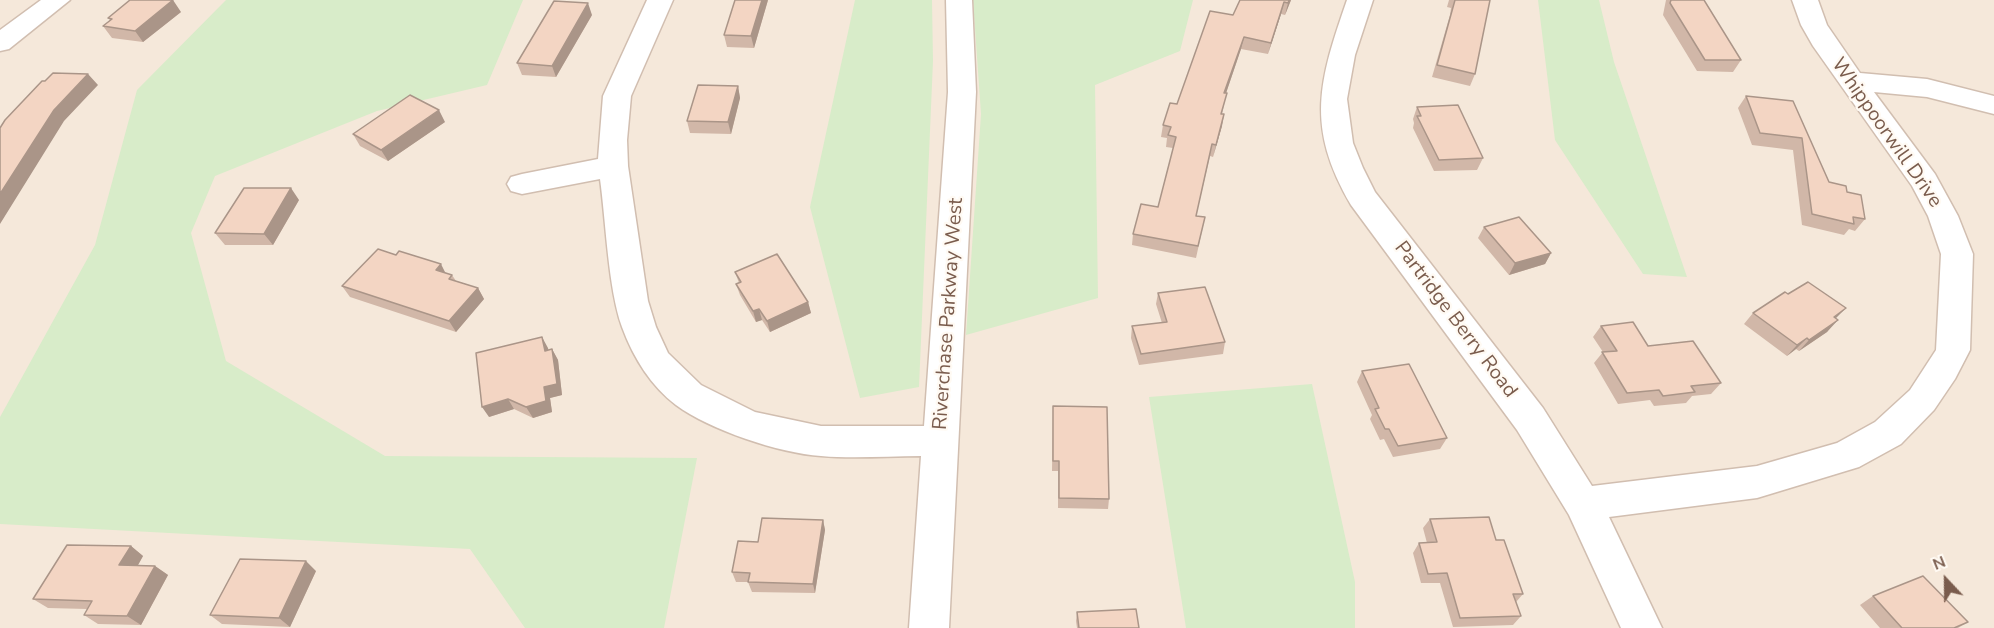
<!DOCTYPE html>
<html>
<head>
<meta charset="utf-8">
<style>
	body { margin:0 }
	#map { position:relative; width:1994px; height:628px; overflow:hidden; background:#fdf6ec; font-family:"Nunito Sans",sans-serif }
	canvas { display:block }
	.north { position:absolute; left:1916px; top:550px; width:60px; height:60px; -webkit-text-stroke:4px #fffaf3; paint-order:stroke; rotate:338deg; font-size:16px; font-weight:700; line-height:24px; text-align:center; color:#7a5c4d }
	.north::after { content:''; display:block; margin:auto; width:21px; height:27px; background:#7a5c4d; clip-path:polygon(50% 0,100% 100%,50% 72%,0 100%) }
</style>
</head>
<body>
<div id="map">
<canvas width="1994" height="628"></canvas>
<div class="north">N</div>
</div>
<script>
const g = document.querySelector('canvas').getContext('2d');
g.lineJoin = 'round';
function fill(path, color) {
  g.fillStyle = color;
  g.fill(path, 'evenodd');
}
function stroke(path, color, width, dash) {
  g.strokeStyle = color;
  g.lineWidth = width;
  g.lineCap = dash ? 'butt' : 'round';
  g.setLineDash(dash || []);
  g.stroke(path);
}
function write(font, color, halo, rows, align = 'center') {
  g.font = font + ' "Nunito Sans",sans-serif';
  g.lineWidth = 4.5;
  g.setLineDash([]);
  g.textBaseline = 'middle';
  g.strokeStyle = halo;
  g.fillStyle = color;
  for (const [text, x, y, turn = 0] of rows) {
    g.save();
    g.translate(x, y);
    g.rotate((+turn || 0) * Math.PI / 180);
    g.textAlign = isNaN(turn) ? turn : align;
    if (halo) g.strokeText(text, 0, 0);
    g.fillText(text, 0, 0);
    g.restore();
  }
}
fill(new Path2D(`
	M0,0H1994V628H0Z`), '#f5e8da');
fill(new Path2D(`
	M226,0H523L487,85L377,111L215,176L191,233L226,361L385,456L697,458L664,628H525L470,549L0,524V417L95,245L137,90Z
	M855,0H932L933,61L919,387L860,398L810,207Z
	M973,0H1193L1180,51L1095,85L1098,298L966,335L981,114Z
	M1538,0H1599L1614,62L1687,277L1643,274L1555,140Z
	M1312,384L1355,582V628H1186L1149,397Z`), '#d8ecc9');
const minor = new Path2D(`
	M41,0H70L9,49L0,51V30Z
	M647,0H673L631,96L627,140L628,166L648,301L656,327L668,353L701,385L755,412L821,426H924L948,92L946,0H972L976,92L949,628H909L921,456C888,456 854,459 821,456C779,453 710,430 676,405C651,386 633,357 622,327C608,288 606,222 600,179L522,194L511,191L507,184L511,177L522,174L598,159L603,96Z
	M1347,0H1373L1355,55L1347,99L1353,143L1363,168L1375,192L1543,408L1592,486L1757,466L1837,443L1875,422L1910,390L1936,350L1941,254L1928,216L1912,186L1813,46L1801,25L1792,0H1818L1827,25L1860,73L1927,79L1994,96V114L1927,97L1874,92L1935,174L1958,216L1973,254L1970,350L1955,379L1934,410L1901,444L1859,467L1757,498L1609,517L1662,628H1621L1569,515L1517,430L1351,205C1305,126 1319,81 1347,0Z`);
stroke(minor, '#d1beb0', 3);
fill(minor, '#fff');
fill(new Path2D(`
	M768,0L754,48L727,47L724,35Z
	M1291,0L1285,15L1281,14L1268,54L1241,49L1226,93L1224,105L1222,114V126L1213,157L1210,156L1196,216L1205,217L1196,258L1132,245L1133,234L1158,207L1173,148L1166,147L1167,138L1161,137L1163,125L1177,104L1233,15Z
	M1449,0H1490L1475,74L1470,86L1432,77L1450,15L1451,8L1447,7Z
	M1666,0H1704L1741,60L1733,72L1697,71L1663,15Z
	M181,12L143,42L112,38L103,26L110,20L108,18Z
	M592,15L556,77L522,75L517,63Z
	M738,86L740,98L731,134L690,133L687,121Z
	M1746,96L1793,101L1829,182L1847,192L1865,219L1855,231L1849,229L1844,235L1802,225L1793,150L1752,145L1738,108Z
	M1417,107L1483,158L1477,170L1434,171L1413,128L1414,123L1413,119Z
	M445,122L388,161L360,146L353,134Z
	M299,200L273,245H225L215,233Z
	M1484,227L1551,253L1545,264L1509,275L1478,238Z
	M735,272L808,302L811,313L770,332L762,320L756,322L740,295L736,284L739,283Z
	M446,273L452,275L456,281L478,288L484,299L456,332L350,297L342,286Z
	M1158,293L1225,342L1223,354L1139,365L1131,338L1132,326L1162,323L1156,304Z
	M1788,294L1836,319L1827,332L1799,351L1796,349L1787,356L1744,324L1753,313Z
	M1601,326L1648,346L1721,383L1711,394L1692,396L1686,403L1654,406L1650,400L1618,404L1594,363L1603,352L1593,337Z
	M548,348V350L552,349L558,360L562,395L550,398L552,412L533,418L514,409L489,417Z
	M1362,371L1447,438L1440,449L1393,457L1384,439L1380,440L1370,419L1372,415L1357,382Z
	M1053,406L1109,499L1108,509L1058,508V471H1052Z
	M1430,519L1496,540L1523,594L1516,602L1521,616L1513,625L1453,627L1440,583H1421L1413,553L1419,543H1427L1423,528Z
	M823,520L825,530L815,593L752,592L748,582H736L732,572L758,542Z
	M131,546L143,556L138,565L155,566L168,575L141,625L98,624L84,615L87,609L48,608L33,599Z
	M316,571L290,627L222,624L210,615Z
	M1873,596L1968,622L1958,628H1880L1860,605Z
	M1077,612L1139,628H1077L1076,621Z`), '#d1b7a8');
fill(new Path2D(`
	M173,0L181,12L143,42L135,31Z
	M762,0H768L754,48L751,36Z
	M1289,0H1291L1285,15L1288,3Z
	M1284,2L1281,14L1268,54L1271,43Z
	M588,3L592,15L556,77L552,66Z
	M1244,37L1241,49L1222,105L1224,93Z
	M88,74L98,85L64,121L0,224V194L54,110Z
	M738,86L740,98L731,134L728,122Z
	M439,110L445,122L388,161L381,150Z
	M1224,114L1222,126L1213,157L1216,145Z
	M291,188L299,200L273,245L264,234Z
	M1551,253L1545,264L1509,275L1515,263Z
	M441,264L447,276L436,270Z
	M478,288L484,299L456,332L449,321Z
	M808,302L811,313L770,332L767,321Z
	M1846,308L1835,319L1834,317Z
	M759,309L762,320L756,322L753,311Z
	M1838,320L1827,332L1799,351L1809,340Z
	M542,337L548,348L551,362L545,351Z
	M1807,338L1796,349L1787,356L1797,345Z
	M552,349L558,360L562,395L550,398L552,412L533,418L526,407L544,387Z
	M508,399L514,409L489,417L482,407Z
	M823,520L825,530L815,593L813,584Z
	M131,546L143,556L133,574L119,565Z
	M306,561L316,571L290,627L279,618Z
	M155,566L168,575L141,625L127,616Z`), '#aa9588');
const building = new Path2D(`
	M130,0H173L135,31L103,26L112,19L108,18Z
	M735,0H762L751,36L724,35Z
	M1240,0H1289L1288,3L1284,2L1271,43L1244,37L1224,93H1227L1221,114H1224L1216,145L1212,144L1196,216L1205,217L1198,246L1133,234L1141,204L1158,207L1176,137L1168,135L1171,127L1163,125L1170,103L1177,104L1210,11L1233,15Z
	M1455,0H1490L1475,74L1437,65Z
	M1671,0H1704L1741,60H1705L1670,3Z
	M554,1L588,3L552,66L517,63Z
	M53,73L88,74L54,110L0,194V128L5,120L42,81H45Z
	M698,85L738,86L728,122L687,121Z
	M410,95L439,110L381,150L353,134Z
	M1746,96L1793,101L1829,182L1846,186L1847,192L1861,195L1865,219L1853,217L1854,224L1812,214L1802,138L1760,133Z
	M1458,105L1483,158L1439,160L1417,116H1421L1417,107Z
	M244,188H291L264,234L215,233Z
	M1519,217L1551,253L1515,263L1484,227Z
	M378,249L396,255L399,251L441,264L436,270L452,275L449,279L478,288L449,321L342,286Z
	M777,254L808,302L767,321L759,309L753,311L736,284L741,282L735,272Z
	M1808,282L1846,308L1834,317L1838,320L1809,340L1807,338L1797,345L1753,313L1785,292L1788,294Z
	M1205,287L1225,342L1141,354L1132,326L1167,322L1158,293Z
	M1633,322L1648,346L1693,341L1721,383L1691,386L1695,392L1663,396L1659,390L1627,393L1602,352L1617,351L1601,326Z
	M542,337L545,351L552,349L557,384L544,387L546,401L526,407L508,399L482,407L476,353Z
	M1409,364L1447,438L1398,446L1389,429H1385L1375,409L1379,408L1362,371Z
	M1053,406L1107,407L1109,499L1059,498V461H1053Z
	M1489,517L1496,540H1504L1523,594H1513L1521,616L1460,618L1447,573L1428,574L1419,543L1437,542L1430,519Z
	M762,518L823,520L813,584L748,582L750,573L732,572L738,541L758,542Z
	M67,545L131,546L119,565L155,566L127,616L84,615L92,601L33,599Z
	M240,559L306,561L279,618L210,615Z
	M1923,576L1968,622L1954,628H1902L1873,596Z
	M1136,609L1139,628H1079L1077,612Z`);
fill(building, '#f3d5c3');
stroke(building, '#aa9588', 1.5);
write('20px', '#7a5c4d', '#fffaf3', [
	["Whippoorwill Drive",1886,133,55],
	["Riverchase Parkway West",949,314,-86],
	["Partridge Berry Road",1455,320,53]
]);
</script>
</body>
</html>
